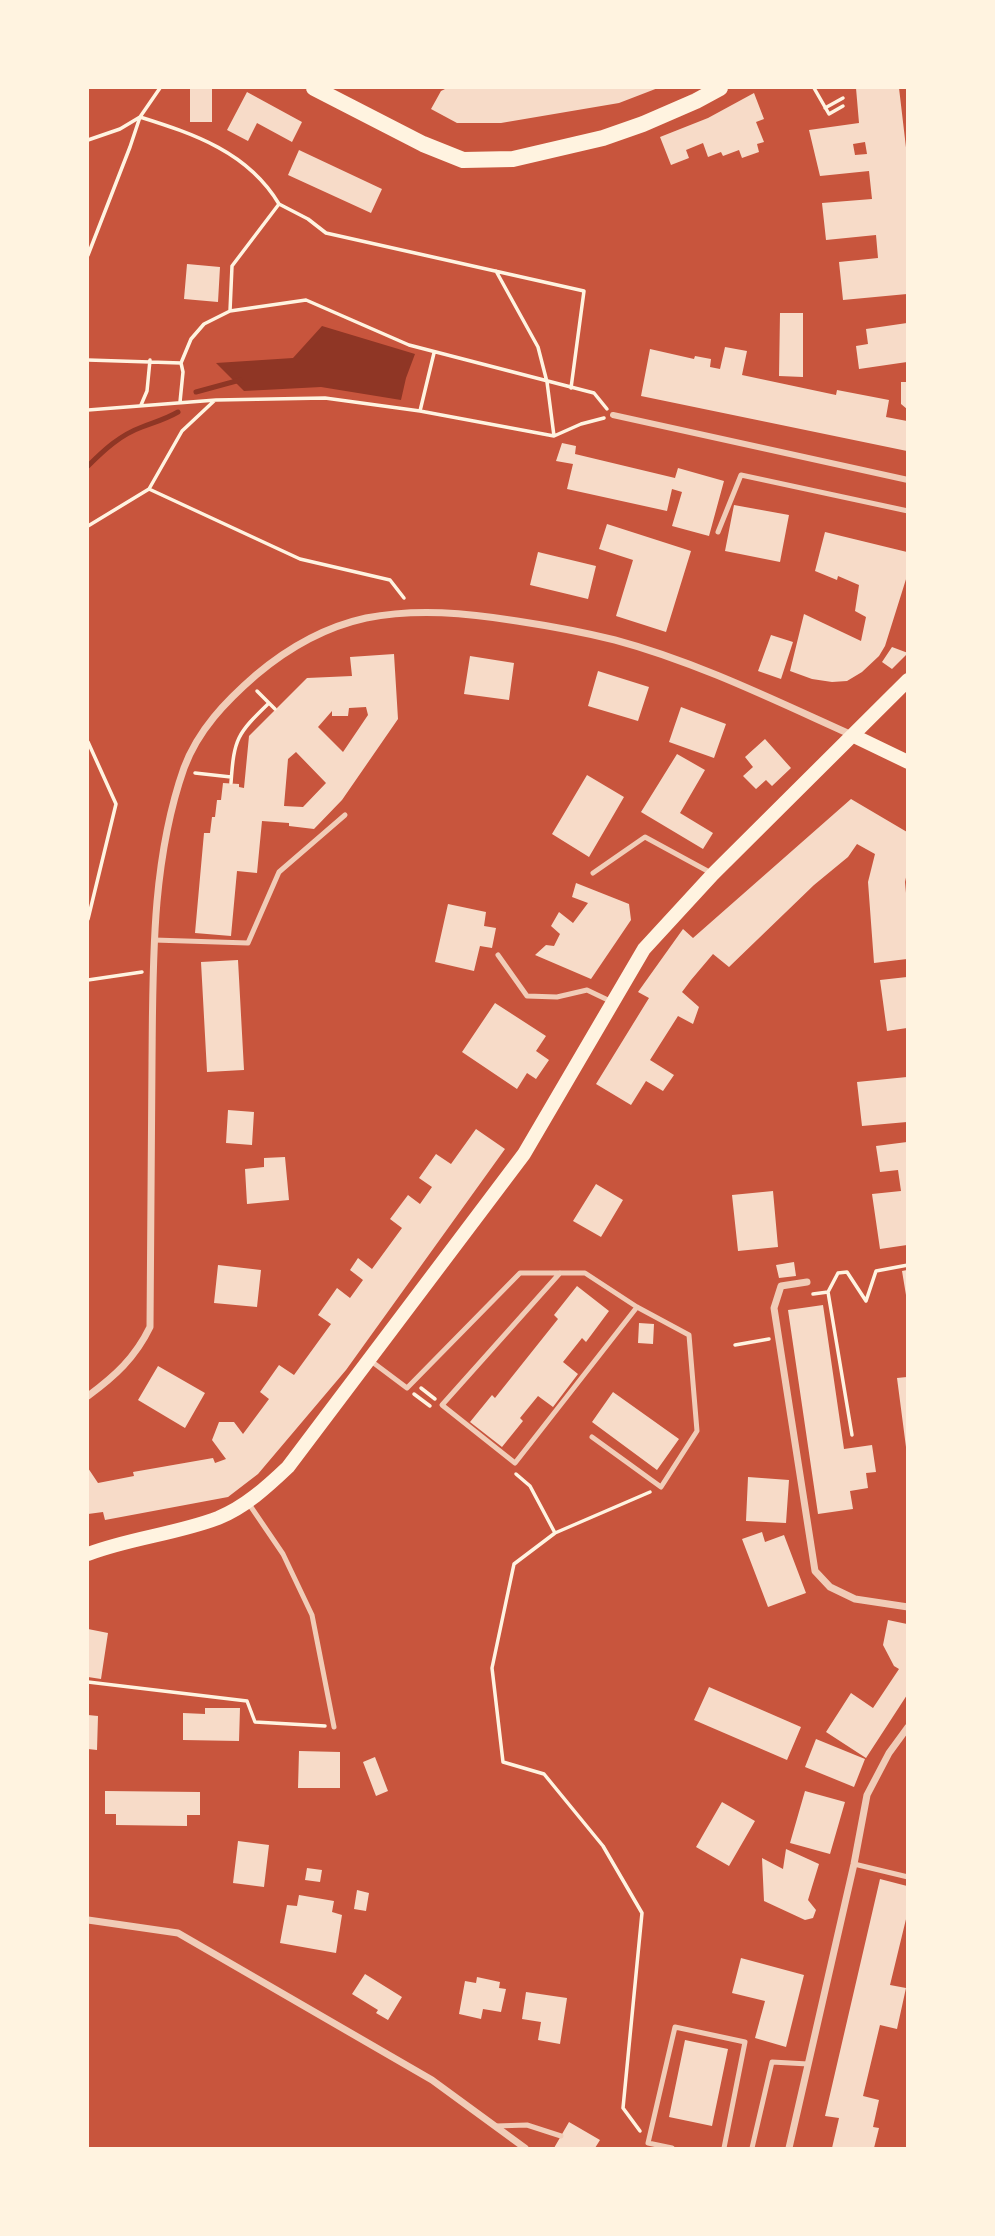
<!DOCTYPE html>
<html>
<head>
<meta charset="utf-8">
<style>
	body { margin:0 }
	#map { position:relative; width:995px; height:2236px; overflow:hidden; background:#c8553d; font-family:"Open Sans",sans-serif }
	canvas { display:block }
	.frame { position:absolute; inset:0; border:89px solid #fff3e0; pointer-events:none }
</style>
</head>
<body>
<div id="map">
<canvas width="995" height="2236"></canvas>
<div class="frame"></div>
</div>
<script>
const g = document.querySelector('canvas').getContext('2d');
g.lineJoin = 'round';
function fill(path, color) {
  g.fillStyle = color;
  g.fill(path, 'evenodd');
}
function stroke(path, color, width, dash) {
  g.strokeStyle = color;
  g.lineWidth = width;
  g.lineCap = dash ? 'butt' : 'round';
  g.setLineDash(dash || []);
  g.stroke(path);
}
fill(new Path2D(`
	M322,326L415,354L406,378L401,400L321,387L244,391L216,363L293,358Z`), '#8f3625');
stroke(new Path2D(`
	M196,392L240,380
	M88,466C104,450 120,435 142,427C155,422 166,419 178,412`), '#8f3625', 5);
fill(new Path2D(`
	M190,88H212V122H190Z
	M447,88H658L619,103L501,123H457L431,109L441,91Z
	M856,88H899L907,156V294L843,300L839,262L878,258L876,235L826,240L822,203L872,199L869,171L820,176L809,130L859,123ZM865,142L867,154L855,155L853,144Z
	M247,92L302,122L292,142L257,123L248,141L227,130Z
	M754,93L764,119L756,122L764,142L757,144L759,152L742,158L739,150L723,156L721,152L708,157L703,143L686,150L689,158L671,165L660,137L708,118Z
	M299,150L382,189L371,213L288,175Z
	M187,264L220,267L218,302L184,299Z
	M780,313H803V377L779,376Z
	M907,323V362L859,369L856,346L868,344L866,329Z
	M725,347L747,351L742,375L836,395L837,390L889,400L886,417L907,421V451L641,396L650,349L694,359L695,356L711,359L710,367L720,369Z
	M901,382H907V409L901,404Z
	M562,443L576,446L575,454L675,478L678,468L724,481L709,536L672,526L682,492L672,489L667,511L567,489L573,464L556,461Z
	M734,505L789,515L780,562L725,551Z
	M607,524L691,551L666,632L616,616L633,560L599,549Z
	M825,532L907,552V576L885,646L879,656L862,672L847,681L832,682L812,679L790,671L804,614L861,641L866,617L855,611L859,585L838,576L837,580L815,571Z
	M538,552L596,566L588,599L530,585Z
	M771,635L793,642L781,679L758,671Z
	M892,647L908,653L892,669L882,662Z
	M394,654L398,719L342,800L314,829L289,826V823L262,821L257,873L237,871L231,936L195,933L204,833H210L212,817H215L217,800H221L223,783L239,784V787L244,788L249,736L307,678L352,676L350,657ZM366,707L368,715L343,752L318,727L332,711V716H348L349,708ZM296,752L326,783L303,807L284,806L288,759Z
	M470,656L514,663L509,700L464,694Z
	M598,671L649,687L638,721L588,706Z
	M681,707L726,724L714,758L669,742Z
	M765,739L791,768L772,786L766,780L756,789L743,776L753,767L745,757Z
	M677,754L705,770L680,813L713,833L703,849L641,812Z
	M587,775L624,797L589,857L552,834Z
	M851,799L907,832V873L905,882L907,904V959L874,963L868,882L875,854L857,844L848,857L814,885L729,967L713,954L691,980L682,992L699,1007L693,1024L678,1016L650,1060L674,1075L663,1091L646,1081L631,1105L596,1084L649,998L638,992L683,929L693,938Z
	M576,883L629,904L631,920L591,979L535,955L546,945L554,946L560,934L551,926L559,912L573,923L588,903L572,897Z
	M448,904L486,912L484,926L496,928L492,948L480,946L474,971L435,962Z
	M238,960L244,1070L207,1072L201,962Z
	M907,977V1028L887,1031L880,980Z
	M495,1003L546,1036L536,1051L549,1060L536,1079L527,1073L517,1089L462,1052Z
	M907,1077V1122L862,1126L857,1082Z
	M228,1110L254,1112L252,1145L226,1143Z
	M476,1129L505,1149L346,1370L258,1474L228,1497L105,1520L103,1512L88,1514V1468L98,1483L134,1476L133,1472L213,1458L215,1463L226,1459L212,1440L219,1422H234L243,1434L269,1399L260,1392L279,1365L294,1375L331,1324L318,1315L337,1288L350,1298L363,1280L350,1270L358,1258L372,1269L402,1228L390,1219L408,1195L420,1204L432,1187L419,1178L436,1154L451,1164Z
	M907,1142V1245L880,1249L872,1194L901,1191L898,1170L880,1172L876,1146Z
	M285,1157L289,1200L247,1204L245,1169L264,1167V1158Z
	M596,1184L623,1200L601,1237L573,1221Z
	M773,1191L778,1247L738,1251L732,1195Z
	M794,1262L796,1276L779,1278L776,1265Z
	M218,1265L261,1270L257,1307L214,1303Z
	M907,1270V1295H906L902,1271Z
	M577,1286L609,1311L586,1342L582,1338L563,1362L578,1374L553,1407L538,1396L520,1418L523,1421L502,1447L470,1422L492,1395L495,1398L558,1319L554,1315Z
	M823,1305L844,1449L872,1445L876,1472L866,1473L868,1488L850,1491L853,1509L818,1514L788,1310Z
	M639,1323L654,1324L653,1344L638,1343Z
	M158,1366L205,1393L185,1428L138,1400Z
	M907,1377V1447H906L897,1378Z
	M613,1392L679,1439L657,1470L592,1422Z
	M748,1477L789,1480L786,1523L746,1521Z
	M762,1532L765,1542L784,1535L806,1593L768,1607L742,1539Z
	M888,1620L907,1624V1695L866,1758L826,1732L851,1693L873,1708L899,1669L894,1666L883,1645Z
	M88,1629L108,1633L101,1679L88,1677Z
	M709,1687L801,1727L787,1760L694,1720Z
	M205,1708H240L239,1741L183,1740V1713L205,1714Z
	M88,1715L98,1716L97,1750L88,1749Z
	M816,1739L865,1759L854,1787L805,1767Z
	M299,1751L340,1752V1788H298Z
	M375,1757L388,1791L376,1796L363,1762Z
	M105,1791L200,1792V1815H187V1826L116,1825V1814H105Z
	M805,1791L845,1802L830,1854L790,1843Z
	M722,1802L755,1821L729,1866L696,1847Z
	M238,1841L269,1845L264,1887L233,1883Z
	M786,1849L819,1864L808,1900L816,1910L813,1918L805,1920L764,1901L762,1858L783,1869Z
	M307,1868L322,1870L320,1882L305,1880Z
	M880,1879L907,1886V1915L890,1985L906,1988L897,2029L880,2025L863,2096L879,2100L873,2127L879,2128L874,2148H832L839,2118L825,2116Z
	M357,1890L369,1893L366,1911L354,1909Z
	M299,1895L334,1901L332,1912L342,1915L336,1953L280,1943L287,1905L297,1906Z
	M741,1958L804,1975L786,2047L755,2038L765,2001L732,1993Z
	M365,1974L402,1997L388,2020L376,2013L378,2010L352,1994Z
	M477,1977L500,1982L499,1988L506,1989L501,2012L483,2009L481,2019L459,2014L465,1981L476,1983Z
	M526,1992L567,1998L560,2044L538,2040L541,2022L522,2019Z
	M685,2040L728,2049L712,2126L669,2117Z
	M569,2122L600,2140L595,2148H554Z`), '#f7dbc8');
stroke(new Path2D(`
	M814,88L829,114L843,106
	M825,108L843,98
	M88,140L120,129L140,117C194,134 248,152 279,204L232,266L230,311
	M279,204L308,219L326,233L584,291L571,388
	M88,255L130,147L140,117L160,88
	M496,271L538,347L547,382L554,436
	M88,360L181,363L191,339L204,324L230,311L306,300L409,345L594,393L607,409
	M180,402L183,372L181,363
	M141,405L147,391L150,360
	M88,410L216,400L325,398L420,411L554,436L581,424L604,418
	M420,411L434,353
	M149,489L300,559L390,580L404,598
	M88,526L149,489L182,431L214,401
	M257,691L275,709
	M88,742L116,804L88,919
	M195,773L231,777
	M231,783C234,738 237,734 269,703
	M88,980L142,972
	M813,1294L828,1292
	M735,1345L769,1339
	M421,1388L435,1399
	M414,1394L430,1406
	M852,1435L828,1292L838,1273L847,1272L866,1301L876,1271L908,1265
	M516,1474L530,1486L555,1533
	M88,1682L247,1701L255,1722L325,1726
	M640,2131L623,2108L642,1913L603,1846L544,1774L503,1762L492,1668L514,1564L555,1533L650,1492`), '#fff3e0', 3.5);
stroke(new Path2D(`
	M718,532L741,475L908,511
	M593,873L645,837L713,874
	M154,940L248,943L279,872L345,815
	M498,955L527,996L557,997L587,990L610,1001
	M560,1273L442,1405L515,1463L637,1307
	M371,1361L407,1388L520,1273H585L637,1307L689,1335L697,1431L661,1487L592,1437
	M249,1504L283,1554L312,1615L334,1727
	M854,1864L908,1877
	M496,2126L527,2125L561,2136
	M672,2148L648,2143L675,2027L745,2042L724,2148
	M752,2148L772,2062L808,2064`), '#f1ccb7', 5);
stroke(new Path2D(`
	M613,415L908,480`), '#f1ccb7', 6);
stroke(new Path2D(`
	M807,1282L781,1286L774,1308L815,1571L830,1587L855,1599L908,1607
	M88,1396C115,1376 135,1358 150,1327C151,1239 151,1150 152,1062C153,965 151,862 184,768C198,730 226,701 256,675C288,648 325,627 366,618C417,608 467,613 517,621C550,626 583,632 615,640C697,662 776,701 854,736
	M88,1920L178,1933L432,2080L525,2148
	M789,2148L854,1864L867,1795L889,1753L908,1727`), '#f1ccb7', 7);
stroke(new Path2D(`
	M854,736L908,762
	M88,1554C130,1538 176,1534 218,1518C245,1507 267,1487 288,1467L524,1154L644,949L713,874L908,680`), '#fff3e0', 14);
stroke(new Path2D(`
	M314,88L423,144L463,160L513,159L603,138L643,124L696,101L720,88`), '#fff3e0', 16);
</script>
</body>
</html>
